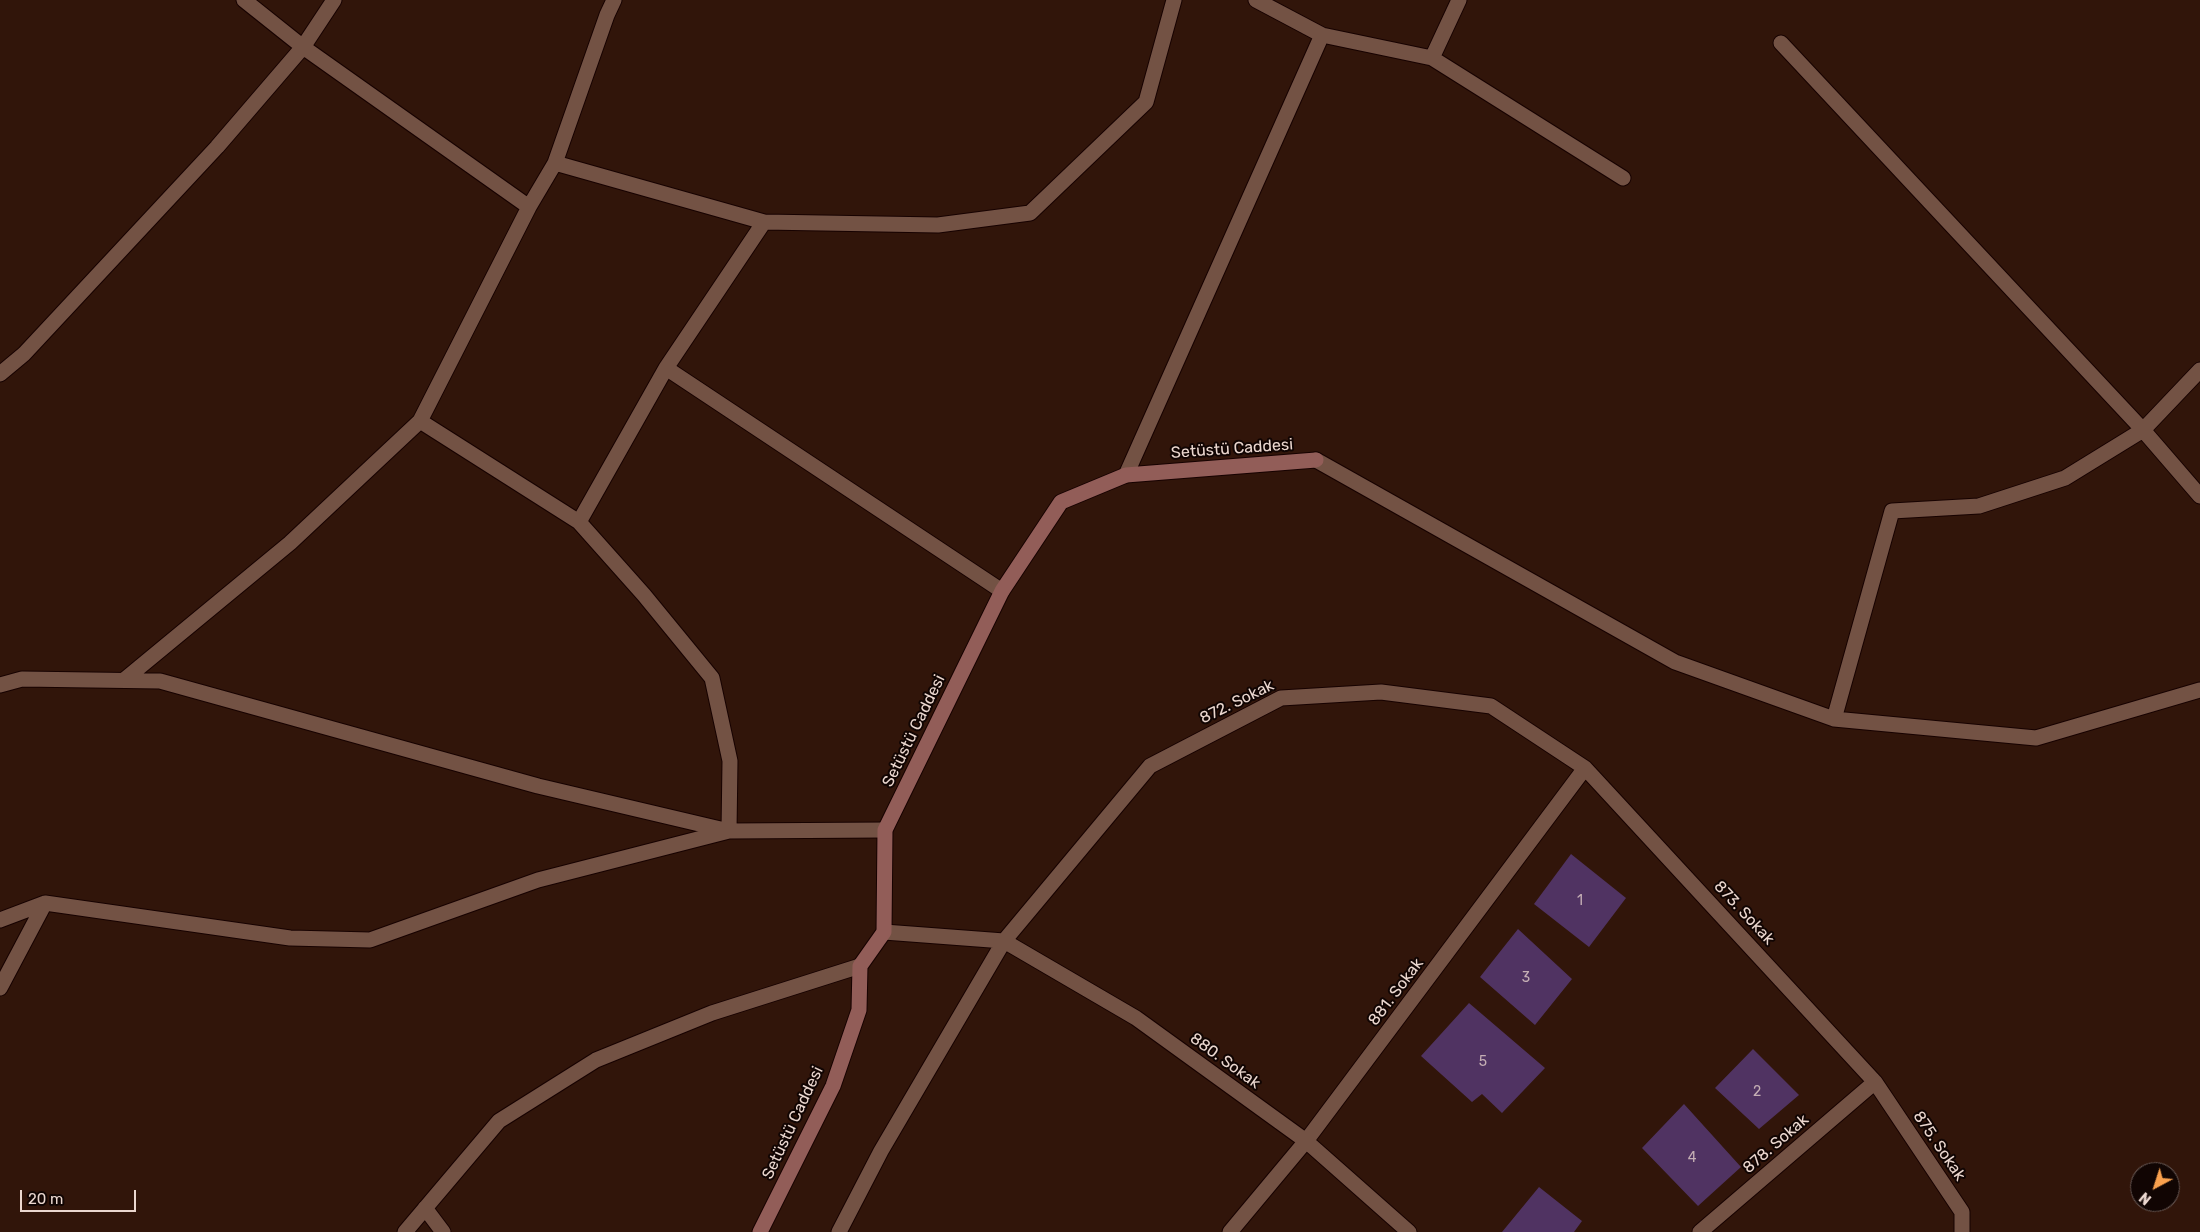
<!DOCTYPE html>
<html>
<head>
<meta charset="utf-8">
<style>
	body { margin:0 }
	#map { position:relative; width:2200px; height:1232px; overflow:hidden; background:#31150a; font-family:Rubik,sans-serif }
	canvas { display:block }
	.north { position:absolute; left:2130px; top:1162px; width:50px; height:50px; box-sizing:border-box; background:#110503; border:1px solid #685955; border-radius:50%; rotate:220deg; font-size:14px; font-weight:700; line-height:20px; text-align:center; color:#ebd7cf }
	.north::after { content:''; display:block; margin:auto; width:18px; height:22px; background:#f9a04d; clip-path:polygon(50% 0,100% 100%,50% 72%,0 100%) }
	.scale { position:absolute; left:20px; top:1190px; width:116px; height:22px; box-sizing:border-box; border:2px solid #ebd7cf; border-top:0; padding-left:6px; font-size:15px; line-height:18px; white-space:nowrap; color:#ebd7cf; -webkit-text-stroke:4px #110503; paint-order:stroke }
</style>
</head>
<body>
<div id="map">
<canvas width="2200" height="1232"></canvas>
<div class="north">N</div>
<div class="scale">20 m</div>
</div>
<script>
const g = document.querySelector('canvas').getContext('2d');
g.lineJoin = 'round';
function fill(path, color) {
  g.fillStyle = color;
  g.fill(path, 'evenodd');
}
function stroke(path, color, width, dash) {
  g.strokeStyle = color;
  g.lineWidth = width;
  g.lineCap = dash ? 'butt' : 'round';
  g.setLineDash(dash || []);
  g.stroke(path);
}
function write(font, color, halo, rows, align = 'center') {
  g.font = font + ' Rubik,sans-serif';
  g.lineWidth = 4;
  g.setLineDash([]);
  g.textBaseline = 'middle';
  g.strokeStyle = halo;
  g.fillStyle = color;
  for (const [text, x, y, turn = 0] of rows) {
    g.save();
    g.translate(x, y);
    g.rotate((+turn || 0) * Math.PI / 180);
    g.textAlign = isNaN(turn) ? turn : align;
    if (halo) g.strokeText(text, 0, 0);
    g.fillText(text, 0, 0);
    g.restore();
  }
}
fill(new Path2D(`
	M1571,854L1626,898L1589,947L1534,904Z
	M1518,929L1572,979L1535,1025L1480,977Z
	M1469,1003L1545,1068L1502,1113L1482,1094L1472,1102L1421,1056Z
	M1753,1049L1799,1095L1759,1129L1715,1088Z
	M1684,1104L1741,1167L1698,1206L1642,1148Z
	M1539,1187L1582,1221L1574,1232H1502Z`), '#503362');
const street = new Path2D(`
	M244,0L303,47L529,207
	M1256,0L1322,35L1432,58L1623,178
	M1781,43L2143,430L2200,496
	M1432,58L1459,0
	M555,163L764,222L938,225L1030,213L1146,102L1174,0
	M666,368L1002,591
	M0,374L24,354L217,147L303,47L334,0
	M1316,460L1675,662L1834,719L2036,738L2200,690
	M1126,475L1322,35
	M579,522L666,368L764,222
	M124,680L290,543L420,421L529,207L555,163L607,15L614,0
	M0,685L22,679L160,681L538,786L729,831L730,761L712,678L644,595L579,522L420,421
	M1834,719L1892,511L1979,506L2065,478L2143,430L2200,370
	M0,920L45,903L290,938L370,940L538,880L729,831L885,830
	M884,932L1004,941L1136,1018L1306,1141L1409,1232
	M0,988L45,903
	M425,1208L443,1232
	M405,1232L499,1121L596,1060L712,1013L860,966
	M839,1232L881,1151L1004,941L1150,766L1281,698L1381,692L1491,706L1585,768L1875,1082L1962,1212V1232
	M1230,1232L1306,1141L1585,768
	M1700,1232L1875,1082`);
const secondary = new Path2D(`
	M760,1232L833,1086L859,1010L860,966L884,932L885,830L1002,591L1061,502L1126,475L1316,460`);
stroke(street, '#170200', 17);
stroke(secondary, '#170200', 17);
stroke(street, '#735244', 15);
stroke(secondary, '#925d58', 15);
write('14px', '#c4aeb4', null, [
	["1",1580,901],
	["3",1526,978],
	["5",1483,1062],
	["2",1757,1092],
	["4",1692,1158]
]);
write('16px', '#ebd7cf', '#110503', [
	["Setüstü Caddesi",1232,449,-4],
	["872. Sokak",1237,702,-26],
	["Setüstü Caddesi",914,731,-64],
	["873. Sokak",1744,913,47],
	["881. Sokak",1396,992,-53],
	["880. Sokak",1225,1061,36],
	["Setüstü Caddesi",793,1123,-65],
	["878. Sokak",1776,1144,-41],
	["875. Sokak",1939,1146,56]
]);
</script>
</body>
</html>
